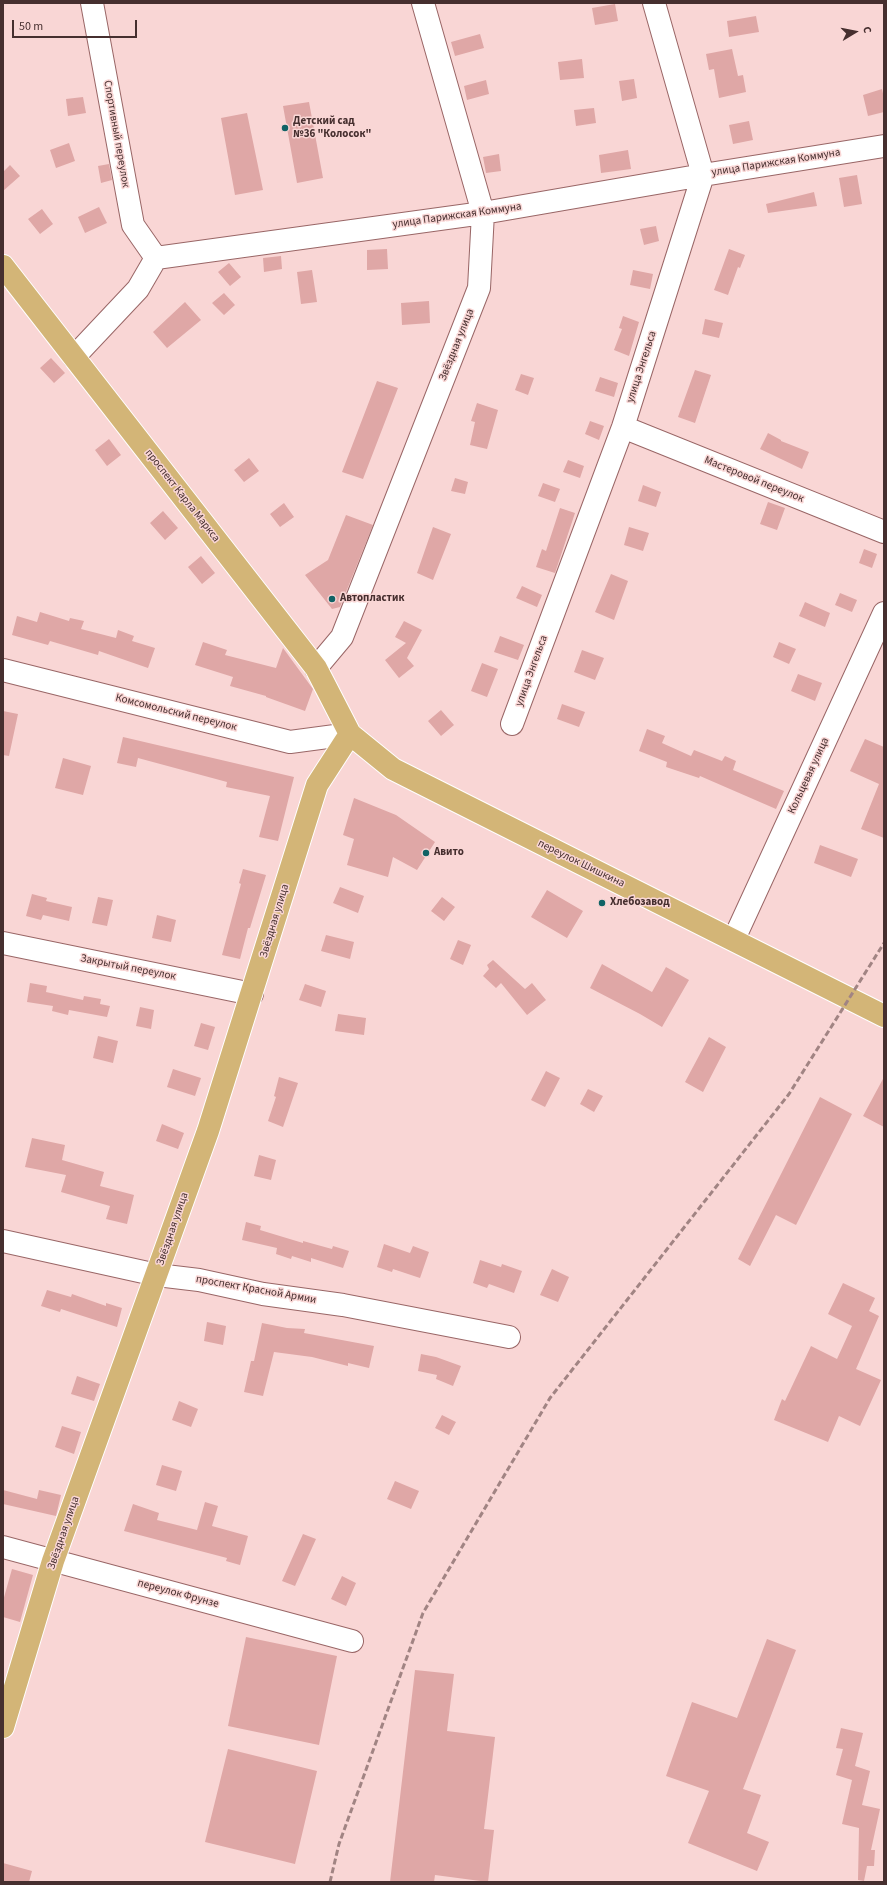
<!DOCTYPE html>
<html>
<head>
<meta charset="utf-8">
<style>
	body { margin:0 }
	#map { position:relative; width:887px; height:1885px; overflow:hidden; background:#f9d6d5; font-family:"Source Sans 3",sans-serif }
	canvas { display:block }
	.frame { position:absolute; inset:0; border:4px solid #462f2f; pointer-events:none }
	.north { position:absolute; left:835px; top:12px; width:40px; height:40px; -webkit-text-stroke:3px #f9d6d5; paint-order:stroke; rotate:80deg; font-size:11px; font-weight:700; line-height:16px; text-align:center; color:#462f2f }
	.north::after { content:''; display:block; margin:auto; width:14px; height:18px; background:#462f2f; clip-path:polygon(50% 0,100% 100%,50% 72%,0 100%) }
	.scale { position:absolute; left:12px; top:20px; width:125px; height:18px; box-sizing:border-box; border:2px solid #462f2f; border-top:0; padding-left:5px; font-size:12px; line-height:14px; white-space:nowrap; color:#462f2f; -webkit-text-stroke:3px #f9d6d5; paint-order:stroke }
</style>
</head>
<body>
<div id="map">
<canvas width="887" height="1885"></canvas>
<div class="frame"></div>
<div class="north">С</div>
<div class="scale">50 m</div>
</div>
<script>
const g = document.querySelector('canvas').getContext('2d');
g.lineJoin = 'round';
function fill(path, color) {
  g.fillStyle = color;
  g.fill(path, 'evenodd');
}
function stroke(path, color, width, dash) {
  g.strokeStyle = color;
  g.lineWidth = width;
  g.lineCap = dash ? 'butt' : 'round';
  g.setLineDash(dash || []);
  g.stroke(path);
}
function write(font, color, halo, rows, align = 'center') {
  g.font = font + ' "Source Sans 3",sans-serif';
  g.lineWidth = 3;
  g.setLineDash([]);
  g.textBaseline = 'middle';
  g.strokeStyle = halo;
  g.fillStyle = color;
  for (const [text, x, y, turn = 0] of rows) {
    g.save();
    g.translate(x, y);
    g.rotate((+turn || 0) * Math.PI / 180);
    g.textAlign = isNaN(turn) ? turn : align;
    if (halo) g.strokeText(text, 0, 0);
    g.fillText(text, 0, 0);
    g.restore();
  }
}
fill(new Path2D(`
	M615,4L618,21L595,25L592,8Z
	M756,16L759,32L729,37L727,21Z
	M480,34L484,48L455,56L451,42Z
	M732,49L738,76L743,75L746,92L719,98L714,69L709,70L706,54Z
	M582,59L584,78L560,80L558,62Z
	M634,79L637,98L622,101L619,81Z
	M486,80L489,94L467,100L464,86Z
	M882,89L884,98V112L868,116L863,95Z
	M83,97L86,113L68,116L66,99Z
	M309,102L323,178L297,183L283,106Z
	M594,108L596,123L576,126L574,110Z
	M247,113L263,190L235,195L221,118Z
	M749,121L753,140L733,144L729,125Z
	M69,143L75,161L56,168L50,150Z
	M628,150L631,169L601,173L599,155Z
	M499,154L501,171L486,173L483,157Z
	M109,164L112,180L101,183L98,166Z
	M10,165L20,176L3,191V172Z
	M857,175L862,204L844,207L839,178Z
	M814,192L817,206L768,213L766,204Z
	M99,207L107,223L85,233L78,217Z
	M42,209L53,224L40,234L28,219Z
	M656,226L659,241L644,245L640,229Z
	M387,249L388,269L367,270V250Z
	M729,249L745,255L740,268L738,267L728,295L714,290Z
	M281,256L282,269L264,272L263,258Z
	M229,263L241,277L230,286L218,272Z
	M312,270L317,302L301,304L297,272Z
	M633,270L653,274L650,289L630,285Z
	M224,293L235,305L224,315L212,303Z
	M429,301L430,323L402,325L401,303Z
	M185,302L201,320L167,348L153,332Z
	M623,316L639,322L629,356L614,350L622,329L619,328Z
	M705,319L723,323L719,338L702,334Z
	M51,358L65,373L54,383L40,368Z
	M695,370L711,375L695,423L678,417Z
	M521,374L534,378L528,395L515,390Z
	M600,377L618,383L614,397L595,391Z
	M377,381L398,388L363,479L342,472Z
	M477,403L498,410L487,449L470,445L475,422L471,421Z
	M590,421L604,426L599,440L585,434Z
	M768,433L781,440V441L809,452L802,469L760,449Z
	M109,439L121,455L107,466L95,450Z
	M249,458L259,471L244,482L234,470Z
	M568,460L584,466L580,478L563,472Z
	M455,478L468,482L465,494L451,491Z
	M543,483L560,489L555,502L538,496Z
	M643,485L661,492L656,507L638,501Z
	M768,502L785,508L777,530L760,524Z
	M284,503L294,517L280,527L270,514Z
	M560,508L575,513L555,573L536,567L542,549L546,551Z
	M163,511L178,528L165,540L150,523Z
	M346,515L373,525L340,607L332,609L305,575L328,560Z
	M433,527L451,534L433,580L417,573Z
	M629,527L649,533L643,551L624,545Z
	M864,549L877,554L872,568L859,563Z
	M201,556L215,573L202,584L188,567Z
	M611,574L628,581L614,620L595,612Z
	M522,586L542,595L537,607L516,598Z
	M840,593L857,600L852,612L835,605Z
	M805,602L830,613L825,627L799,616Z
	M40,612L69,621L70,618L84,621L81,629L116,638L118,630L134,636L132,641L155,648L148,668L99,651L98,655L50,641L48,645L12,635L17,616L37,622Z
	M404,621L422,630L407,658L414,666L399,678L385,660L406,643L395,637Z
	M500,636L524,645L518,660L494,652Z
	M203,642L227,650L225,655L276,668L283,648L313,689L305,711L266,697V696L230,686L233,677L195,665Z
	M779,642L796,649L789,664L773,657Z
	M582,650L604,658L595,680L574,672Z
	M482,663L498,669L487,697L471,691Z
	M798,674L822,683L815,701L791,691Z
	M562,704L585,712L579,727L557,719Z
	M441,710L454,725L441,736L428,721Z
	M3,711L18,714L9,756L3,755Z
	M647,729L665,736L662,743L691,756L694,750L722,761L725,756L736,761L733,770L784,791L776,809L700,776L699,778L666,767L667,762L639,751Z
	M123,737L294,777L278,841L259,837L270,796L226,787L227,782L138,758L136,767L117,763Z
	M865,739L884,747V838L861,829L879,784L850,771Z
	M63,758L91,766L83,795L55,788Z
	M354,798L396,815L435,842L417,870L393,857L388,877L347,865L354,839L343,835Z
	M820,845L858,859L851,877L814,863Z
	M243,869L266,875L250,928H248L240,959L222,955L241,884L239,883Z
	M340,887L364,896L358,913L333,903Z
	M547,890L583,911L567,938L531,917Z
	M32,894L47,898L46,901L72,907L69,921L43,915L41,920L26,916Z
	M98,897L113,900L107,926L92,923Z
	M442,897L455,907L444,921L431,911Z
	M157,915L176,920L171,942L152,938Z
	M326,935L354,942L350,959L321,951Z
	M458,940L471,945L463,965L450,959Z
	M493,960L525,989L532,983L546,1000L527,1015L501,983L496,988L483,976L489,969L487,965Z
	M602,964L652,992L666,967L689,980L662,1027L640,1014L590,988Z
	M30,983L47,986L46,992L83,1000L84,996L101,999L100,1004L110,1006L107,1017L69,1010L68,1015L52,1011L53,1006L27,1002Z
	M305,984L326,991L321,1007L299,1000Z
	M140,1007L154,1010L151,1029L136,1026Z
	M338,1014L366,1018L364,1035L335,1031Z
	M201,1023L215,1027L208,1050L194,1046Z
	M98,1036L118,1041L113,1063L93,1058Z
	M709,1037L726,1047L703,1092L685,1082Z
	M173,1069L201,1078L195,1096L167,1087Z
	M546,1071L560,1078L545,1107L531,1100Z
	M279,1077L298,1083L283,1127L268,1121L276,1097L274,1096Z
	M884,1077V1127L863,1116Z
	M588,1089L603,1096L594,1112L580,1104Z
	M820,1097L852,1114L796,1225L776,1215L750,1266L738,1259Z
	M162,1124L184,1133L178,1149L156,1141Z
	M32,1138L65,1145L62,1160L104,1172L100,1186L134,1195L127,1224L106,1219L110,1206L61,1192L66,1175L25,1167Z
	M259,1155L276,1160L271,1180L254,1176Z
	M246,1222L261,1226L260,1230L303,1243V1241L332,1249L333,1246L349,1251L343,1268L311,1258V1262L292,1256L291,1259L276,1254L277,1248L242,1240Z
	M384,1244L410,1253L413,1246L429,1252L420,1278L393,1269L392,1272L377,1267Z
	M480,1260L501,1267L502,1264L522,1271L514,1293L489,1284L487,1288L473,1283Z
	M552,1269L569,1277L558,1302L540,1295Z
	M843,1283L875,1298L869,1311L879,1316L856,1369L881,1380L860,1426L839,1416L828,1442L774,1420L782,1399L785,1401L811,1346L837,1359L852,1326L828,1314Z
	M47,1290L71,1297L72,1294L106,1306V1303L122,1308L117,1327L61,1309L60,1312L41,1306Z
	M207,1322L226,1326L223,1345L204,1341Z
	M262,1323L287,1328L305,1329L304,1333L374,1346L369,1368L348,1363V1366L312,1357L274,1352L263,1396L244,1392L251,1361H254Z
	M421,1354L436,1357L461,1366L453,1386L436,1379L437,1375L418,1371Z
	M77,1376L100,1384L94,1401L71,1394Z
	M179,1401L198,1409L191,1427L172,1420Z
	M442,1415L456,1422L449,1435L435,1428Z
	M62,1426L81,1432L74,1454L55,1447Z
	M162,1465L182,1471L176,1491L156,1485Z
	M395,1481L419,1491L411,1509L387,1499Z
	M3,1490L37,1499L39,1490L61,1495L56,1516L3,1504Z
	M205,1502L218,1506L212,1526L248,1536L240,1565L226,1561L227,1558L124,1531L133,1504L159,1513L157,1520L197,1530Z
	M303,1534L316,1539L295,1586L282,1581Z
	M12,1569L33,1575L20,1622L3,1617V1601Z
	M342,1576L356,1583L346,1606L331,1599Z
	M246,1637L337,1656L319,1745L228,1726Z
	M767,1639L796,1650L743,1789L761,1795L747,1833L769,1842L757,1871L688,1843L709,1791L666,1776L692,1702L737,1718Z
	M415,1670L454,1674L447,1731L495,1737L484,1829L494,1830L488,1882L435,1875L434,1882H390Z
	M841,1728L863,1733L855,1766L870,1771L862,1805L880,1809L871,1850H875L874,1866H867L864,1881L858,1880L859,1828L842,1824L852,1780L836,1775L843,1749L836,1748Z
	M228,1749L317,1771L295,1864L205,1842Z
	M3,1863L32,1871L29,1882H3Z`), '#dfa7a6');
const minor = new Path2D(`
	M92,3L133,225L156,258
	M156,258L483,213L703,175L884,146
	M74,357L138,289L156,258
	M623,427L884,532
	M316,668L342,637L479,288L483,213L423,3
	M3,670L290,742L350,734
	M512,724L623,427L703,175L654,3
	M734,939L884,613
	M3,943L252,994
	M3,1241L157,1275L199,1280L263,1294L343,1305L509,1337
	M3,1547L352,1641`);
const major = new Path2D(`
	M3,266L316,668L350,734L393,769L884,1016
	M3,1727L53,1561L208,1131L317,785L350,734`);
stroke(minor, '#966', 24);
stroke(major, '#fff', 24);
stroke(minor, '#fff', 22);
stroke(major, '#d3b577', 22);
stroke(new Path2D(`
	M330,1882L339,1844L423,1613L550,1398L789,1094L884,943`), '#a18483', 3, [6, 3]);
for (const [x, y, r, color] of [
	[285,128,4,"#106265"],
	[332,599,4,"#106265"],
	[426,853,4,"#106265"],
	[602,903,4,"#106265"]
]) {
  const dot = new Path2D();
  dot.arc(x, y, r, 0, 2 * Math.PI);
  g.fillStyle = color;
  g.fill(dot);
  stroke(dot, '#f9d6d5', 1.5);
}
write('bold 11px', '#462f2f', '#f9d6d5', [
	["Детский сад",293,122],
	["№36 \"Колосок\"",293,135],
	["Автопластик",340,599],
	["Авито",434,853],
	["Хлебозавод",610,903]
], 'left');
write('11px', '#462f2f', '#f9d6d5', [
	["Спортивный переулок",116,134,80],
	["улица Парижская Коммуна",776,163,-9],
	["улица Парижская Коммуна",457,216,-8],
	["Звёздная улица",457,345,-68],
	["улица Энгельса",642,367,-72],
	["Мастеровой переулок",754,480,22],
	["проспект Карла Маркса",182,496,52],
	["улица Энгельса",532,671,-70],
	["Комсомольский переулок",176,713,14],
	["Кольцевая улица",809,776,-65],
	["переулок Шишкина",581,864,26],
	["Звёздная улица",275,921,-73],
	["Закрытый переулок",128,968,11],
	["Звёздная улица",173,1229,-71],
	["проспект Красной Армии",256,1290,10],
	["Звёздная улица",64,1533,-71],
	["переулок Фрунзе",178,1594,15]
]);
</script>
</body>
</html>
